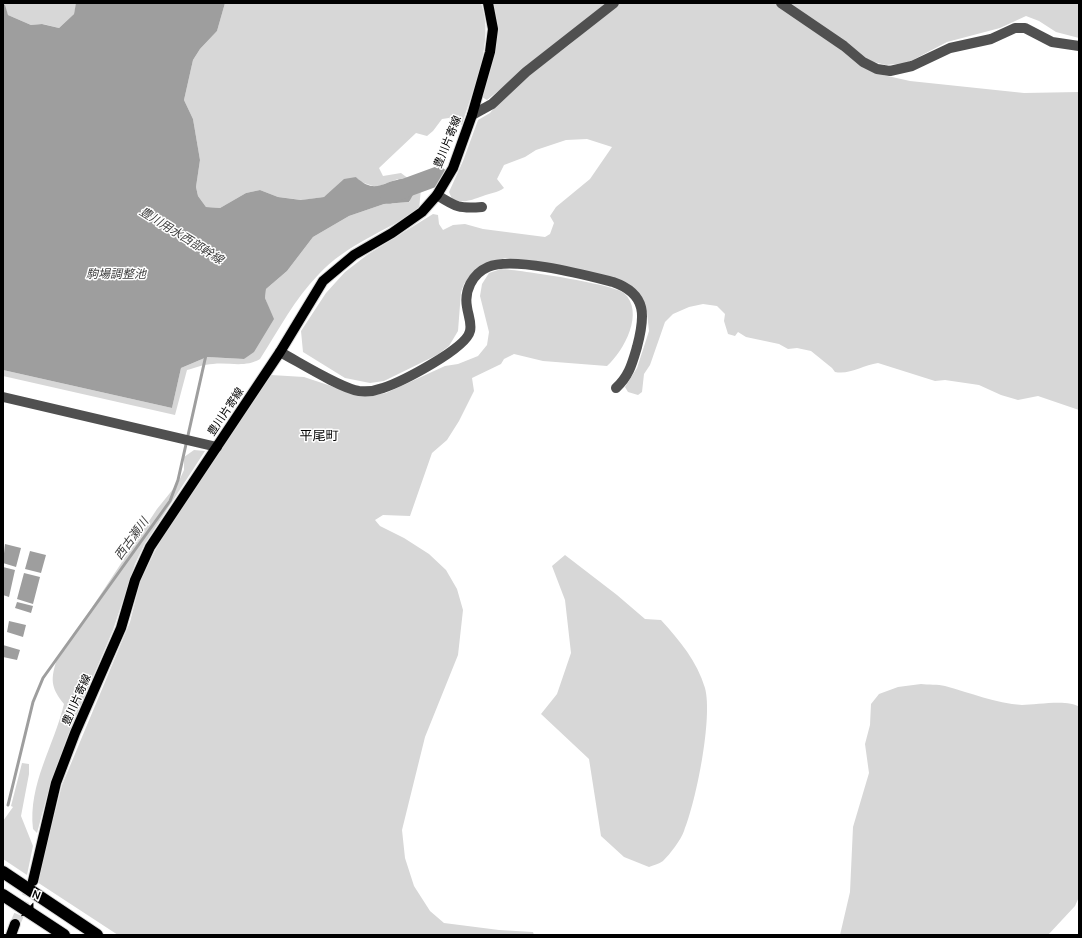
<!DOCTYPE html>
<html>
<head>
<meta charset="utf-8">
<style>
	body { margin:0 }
	#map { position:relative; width:1082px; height:938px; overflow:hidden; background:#fff; font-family:Manrope,sans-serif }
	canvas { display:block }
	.frame { position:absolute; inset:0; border:4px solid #000; pointer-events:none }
	.north { position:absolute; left:12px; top:886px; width:40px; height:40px; -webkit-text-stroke:3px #fff; paint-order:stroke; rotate:21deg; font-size:11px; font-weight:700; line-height:16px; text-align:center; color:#000 }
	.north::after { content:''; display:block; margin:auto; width:14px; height:18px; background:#000; clip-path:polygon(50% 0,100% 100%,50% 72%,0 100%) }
</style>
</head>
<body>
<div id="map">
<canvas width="1082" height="938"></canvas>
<div class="frame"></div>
<div class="north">N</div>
</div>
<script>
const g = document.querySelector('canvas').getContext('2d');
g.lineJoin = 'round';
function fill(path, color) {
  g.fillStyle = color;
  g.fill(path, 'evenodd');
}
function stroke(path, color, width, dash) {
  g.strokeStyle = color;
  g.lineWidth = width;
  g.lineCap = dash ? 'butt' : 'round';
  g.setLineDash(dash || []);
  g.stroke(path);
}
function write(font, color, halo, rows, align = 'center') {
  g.font = font + ' Manrope,"Noto Sans JP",sans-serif';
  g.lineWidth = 3;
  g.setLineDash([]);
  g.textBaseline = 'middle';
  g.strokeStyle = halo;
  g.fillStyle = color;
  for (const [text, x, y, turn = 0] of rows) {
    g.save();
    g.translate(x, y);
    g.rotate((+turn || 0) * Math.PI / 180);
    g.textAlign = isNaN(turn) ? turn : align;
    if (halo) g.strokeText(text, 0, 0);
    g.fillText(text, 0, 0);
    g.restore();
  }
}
fill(new Path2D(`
	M3,3H76V5L74,14L59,28L43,24L31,25L8,15Z
	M225,3H481C495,42 473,87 462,125L449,118L442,119L433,131L427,136L416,133L379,168L383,176L401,173L421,188L419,210C385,231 346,245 319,274C295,298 278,331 260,359C245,368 229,362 213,364C204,364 195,368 187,370L175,415L3,376V370L172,408L181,368L207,357L244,359L273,319L265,298L266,289L287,271L313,237L349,216L384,204L410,202L398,179L376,187L361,182L356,177L324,197L302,200L278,197L260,190L246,193L220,208L206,207L198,196L196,187L200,160L193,119L184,100L193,60L200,49L217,31Z
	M493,3H608L487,100L482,97C492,67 504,35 493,3Z
	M619,3H775L883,75L910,81L1024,93L1079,92V410L1038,396L1018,400L1001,395L979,385L945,380L935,381L878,363C863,365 850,375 835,372L832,368L811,351L797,348L788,349L779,344L746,337L738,332L735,336L728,334L724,321L725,314L717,306L703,304L689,307L673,314L665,322L650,365L644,374L642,392L638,395L628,392L625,387L637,368L649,331L647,313L641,297L621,280L505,258L480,267L471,274L464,284L461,292L458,331L449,346L437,355L384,381L370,383L345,378L303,352L301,331L326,293L345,272L367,255L433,214L438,215L439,224L443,230L453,225L465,224L483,229L545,237L550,234L554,223L550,216L556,207L590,179L612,147L587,139L566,140L536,150L525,157L504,165L497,179L504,188C497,193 490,193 483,196C471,200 464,204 452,199L449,192L463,161L478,120L490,113L504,96L530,74L569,45Z
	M790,3H1079V38L1056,32L1039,21L1026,16L1000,28L947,42L907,63L886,65L874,62L865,58Z
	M501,269C520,270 613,284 624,293C645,312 624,351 607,366L543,361L514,354L504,359L501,364L472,378L474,391L459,421L447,440L432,453L410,516L383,515L375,520L380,526L404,538L429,554L446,570L457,589L463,610L458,655L425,737L402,830L405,858L414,886L430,911L444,923L499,930L533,932L534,935H118L37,882L62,785L130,622L140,582L156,549L171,523L271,375L304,377L352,393L370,396L386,393L445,366L458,364L478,356L487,345L489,332L480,296L482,284L489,273Z
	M194,450L205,451L144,545L135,564L113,630L66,740L47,796L37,833L33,829C28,784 54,746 64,704C52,689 50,681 56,662L157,509L178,483L184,470V457Z
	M565,555L617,595L645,619L661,620C680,641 697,661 705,688C713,718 696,802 684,831C681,840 670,854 663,861C659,864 653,865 649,867L624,857L601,836L589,759L541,714L557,694L571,653L565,600L552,566Z
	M921,684C928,685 938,684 945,686C971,693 995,703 1022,705C1036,705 1069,699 1079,707V897L1075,906L1048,935H840L850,892L853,827L869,773L865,744L870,725L871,704L879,694L898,687Z
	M22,763L29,764V774L21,816L33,846L27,875L3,859V821L13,807L11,806Z`), '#d7d7d7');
fill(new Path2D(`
	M76,3H225L217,31L200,49L193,60L184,100L193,119L200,160L196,187L198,196L206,207L220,208L246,193L260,190L278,197L301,200L324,197L344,179L356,177C377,197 385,178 406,179L412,185L414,193L409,202L384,204L349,216L313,237L287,271L266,289L265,298L274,319L254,352L244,359L207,357L181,368L172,408L3,370V4L5,5L8,15L31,25L42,24L59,28L74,14Z
	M437,172L439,180L420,186L415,183L419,177Z
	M5,544L21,548L16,567L3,563Z
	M30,551L46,555L41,573L25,569Z
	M3,567L15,570L9,597L3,595Z
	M24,573L40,577L33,604L17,599Z
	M17,602L33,606L31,613L15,608Z
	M9,621L26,625L23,637L7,632Z
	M3,645L20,650L17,660L3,657Z`), '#9e9e9e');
stroke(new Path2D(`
	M8,805L33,702L43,678L170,501L178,480L206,355`), '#9e9e9e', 3);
stroke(new Path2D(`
	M389,194L438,176`), '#9e9e9e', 19);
stroke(new Path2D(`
	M15,924L32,884`), '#d9d9d9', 10, [10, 5]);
const major = new Path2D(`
	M33,881L56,783L75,733L121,628L135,580L150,547L280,352L323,281L354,255L392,233L422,212L437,195L453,168L472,115L490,52L493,29L488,3
	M11,935L15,924`);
const highway = new Path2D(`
	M3,872L97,935
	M3,895L64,935`);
stroke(major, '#dbdbdb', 12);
stroke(highway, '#dbdbdb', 14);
stroke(new Path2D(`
	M781,3L844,46L863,62L877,69L890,71L912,66L950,48L991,39L1015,28H1025L1052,42L1079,46
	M472,115L492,104L526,72L614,3
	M437,195C456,207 459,209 482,207
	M280,352C299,362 340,388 359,391C367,392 375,391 383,388C401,382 466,349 470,331C472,323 468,315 467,307C464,291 472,274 488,267C513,256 585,275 613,282C648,294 645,317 637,347C632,364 629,376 616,388
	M3,397L217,447`), '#505050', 10);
stroke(major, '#000', 10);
stroke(highway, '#000', 12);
write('11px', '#000', '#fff', [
	["豊川片寄線",448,142,-68],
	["豊川片寄線",226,412,-56],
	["豊川片寄線",77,700,-66]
]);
write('italic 12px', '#3f3f3f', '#fff', [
	["豊川用水西部幹線",181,236,32],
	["駒場調整池",116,275],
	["西古瀬川",132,539,-54]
]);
write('13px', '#000', '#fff', [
	["平尾町",319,436]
]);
</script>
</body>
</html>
